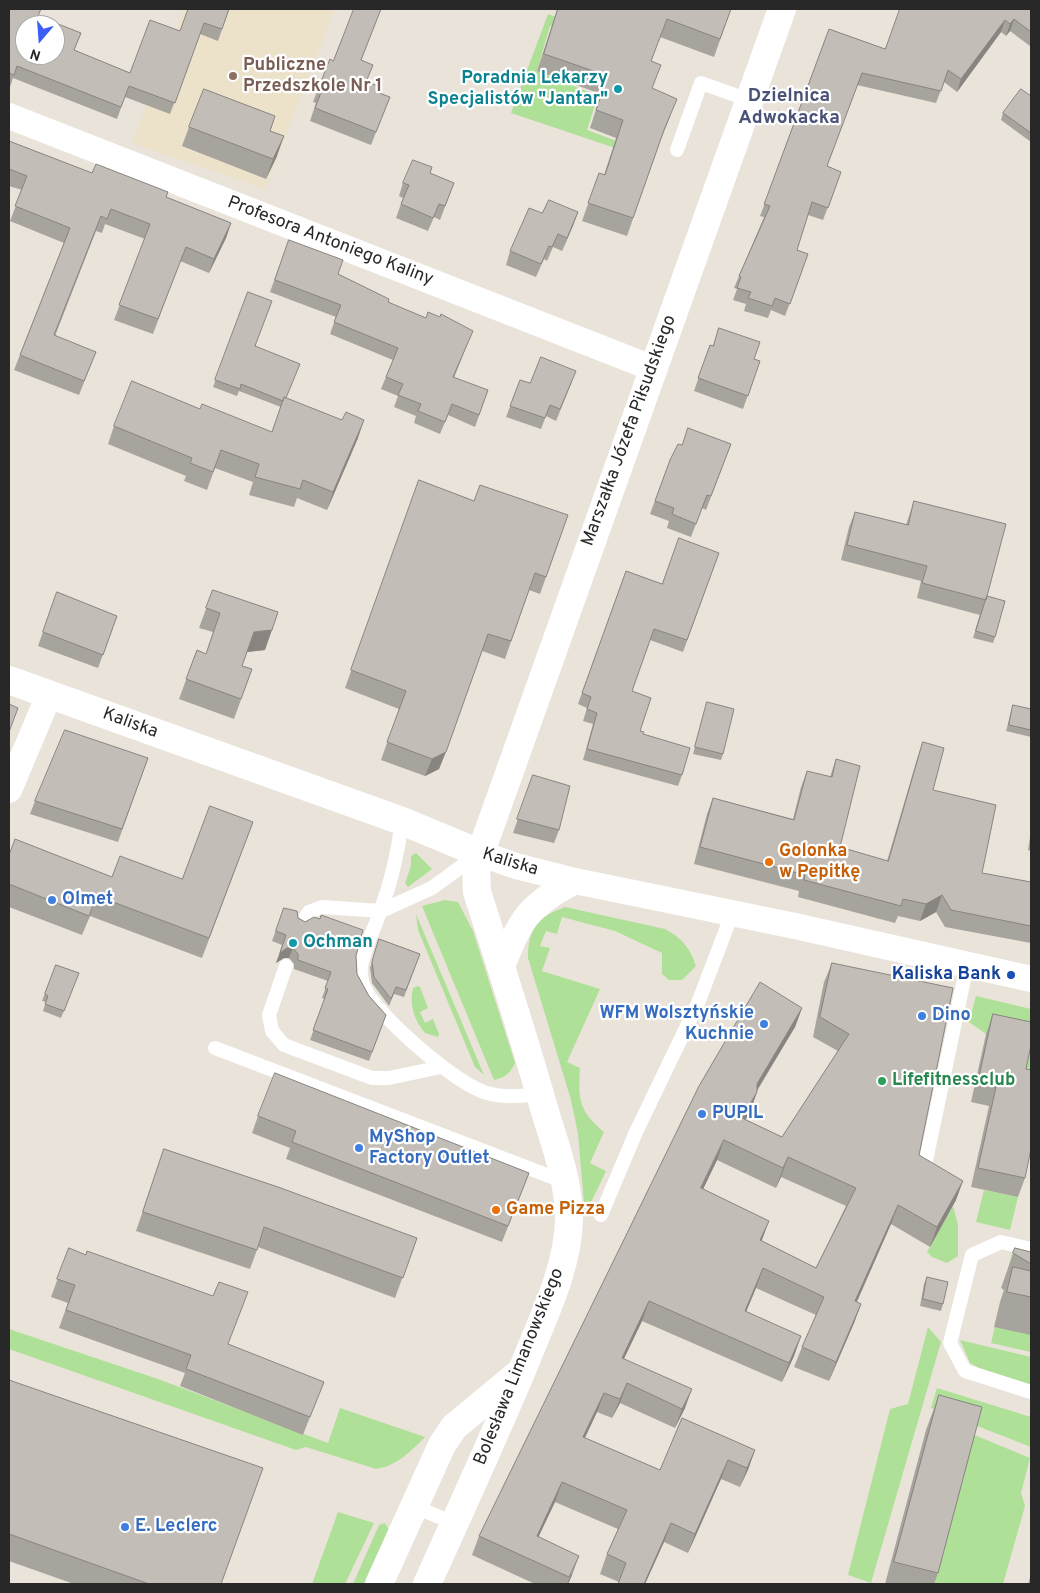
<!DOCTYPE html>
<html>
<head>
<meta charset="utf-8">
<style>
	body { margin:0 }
	#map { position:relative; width:1040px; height:1593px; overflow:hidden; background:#eae3da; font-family:Overpass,sans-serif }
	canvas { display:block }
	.frame { position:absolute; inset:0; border:10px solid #282828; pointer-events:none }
	.north { position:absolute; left:15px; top:15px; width:50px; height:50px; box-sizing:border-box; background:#fff; border:1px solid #a9a9a9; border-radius:50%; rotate:198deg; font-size:14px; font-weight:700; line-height:20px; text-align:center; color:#282828 }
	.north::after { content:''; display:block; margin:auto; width:18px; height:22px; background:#3c5ef5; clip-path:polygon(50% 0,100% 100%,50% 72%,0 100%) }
</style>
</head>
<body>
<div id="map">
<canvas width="1040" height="1593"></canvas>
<div class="frame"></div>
<div class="north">N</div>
</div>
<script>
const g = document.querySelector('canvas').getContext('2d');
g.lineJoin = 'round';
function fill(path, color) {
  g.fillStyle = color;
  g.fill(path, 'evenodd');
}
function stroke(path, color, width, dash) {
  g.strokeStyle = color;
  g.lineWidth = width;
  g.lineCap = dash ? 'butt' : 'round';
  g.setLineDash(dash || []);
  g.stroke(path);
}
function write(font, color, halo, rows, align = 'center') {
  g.font = font + ' Overpass,sans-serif';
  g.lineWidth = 4.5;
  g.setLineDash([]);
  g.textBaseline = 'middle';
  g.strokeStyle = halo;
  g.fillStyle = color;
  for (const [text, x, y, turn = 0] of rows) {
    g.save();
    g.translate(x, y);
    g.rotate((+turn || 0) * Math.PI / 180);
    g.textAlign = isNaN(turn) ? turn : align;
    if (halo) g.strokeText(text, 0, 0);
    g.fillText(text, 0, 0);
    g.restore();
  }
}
fill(new Path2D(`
	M184,9H335L265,189L132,143Z`), '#ece1c9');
fill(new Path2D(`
	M548,14L562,19L559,29L550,26L537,71L598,96L587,130L630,146L627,152L511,113Z
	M416,853L432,869L408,887L405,883L411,866V856Z
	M445,900L458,902L473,931L515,1063C511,1073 504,1078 494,1080L422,906Z
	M565,907L665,929C682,938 690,948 696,966L682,980H669L662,974V953L615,931L562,917L557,934L546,931L540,946L550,948L542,971L600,989L567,1062L580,1068C578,1100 579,1111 604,1132L590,1163L606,1171L585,1215L578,1134L571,1100L528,958C528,928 538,917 565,907Z
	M416,914L484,1075L475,1067L418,930Z
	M417,986L420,987L428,1008L420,1012L425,1023L433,1019L439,1034L438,1037L425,1033C414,1020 409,1004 413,988Z
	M976,996L1031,1009V1091L1019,1089L1029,1043L986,1034L969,1022Z
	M984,1190L1018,1197L1010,1230L976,1222Z
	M953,1206L958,1225V1256L947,1263L932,1257L927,1252Z
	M1012,1253L1031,1258V1352L991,1343Z
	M928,1327L941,1342L871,1583L848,1575L890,1409L908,1404Z
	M9,1329L158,1379L328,1443L340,1408L425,1437C411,1451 397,1466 376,1469L306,1447L296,1450L9,1349Z
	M960,1340L1031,1357V1385L979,1368L970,1363Z
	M937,1388L1031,1417V1447L931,1408Z
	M972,1434L1030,1458L1021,1493L1025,1506L1003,1584H931Z
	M338,1512L374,1523L345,1584H312Z
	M385,1523L389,1530L368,1579L363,1584H353L379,1525Z`), '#afe097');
stroke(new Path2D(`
	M677,150L701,83L749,100
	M402,821C398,852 392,880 381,909C375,928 364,948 361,967C360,972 362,984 365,989C379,1017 457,1085 487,1093C505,1098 523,1096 540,1094
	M302,923L309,912L322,907L381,911L432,888L477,855
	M286,966L269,1015L272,1031L284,1045L372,1078H389L441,1067
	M215,1048L565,1182
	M924,1170L967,965
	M601,1215L636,1132L698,1003L732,914
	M1031,1249L1001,1242L972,1255L950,1343L965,1371L1031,1392
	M413,1506L454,1523`), '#fff', 14);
stroke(new Path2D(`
	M9,116L652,368
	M9,790L49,695
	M479,853L516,866L575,881L795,926L1031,979
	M501,969C521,919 526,907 575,881`), '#fff', 26);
stroke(new Path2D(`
	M9,680L402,821L479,853
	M379,1584L442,1445L454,1427L518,1374
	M427,1584C460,1511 494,1437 525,1363C543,1317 568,1269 569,1219C569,1180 554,1142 543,1105C523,1034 500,963 477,892L476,866L782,9`), '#fff', 28);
fill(new Path2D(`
	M9,9L38,16L74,50L130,73L180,31L229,9L218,41L200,34L170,114L125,97L117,119L13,78L10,87H9Z
	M553,9H731L714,57L660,37L651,61L652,88L670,117L659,144L627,236L582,221L599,173L604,175L616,138L590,128L601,94L537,71L557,10Z
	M1031,9V44L1030,46L1010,31L1006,36L1001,32L957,92L944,82L936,103L857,85L827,166L841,172L823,220L808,215L797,250L808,254L785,316L771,310L768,318L744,311L746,304L733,300L737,289L734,288L739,276L764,217L760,216L762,211L829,29L885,49Z
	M376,22L361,60L367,82L379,93L390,97L371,145L310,121L316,103L313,102L318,89L333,61Z
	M1031,96V142L1001,120L1003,113Z
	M189,127L270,131L277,156L266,179L182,146Z
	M9,141L92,173L166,197L231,223L226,238L209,273L180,261L153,334L114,320L145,239L105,224L102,233L96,231L55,336L96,352L79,395L14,370L64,243L10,221L22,190L9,186Z
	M430,173L454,183L440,220L434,217L428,231L396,218L403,198L399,196L403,183Z
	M578,212L562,251L553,247L547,261L544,259L536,277L506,265L510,251L542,213Z
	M289,240L338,274L388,302L468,342L454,378L488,390L475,427L448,415L440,434L414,423L416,416L394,407L398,396L381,389L393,360L330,334L336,317L270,292Z
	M248,292L256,346L286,398L358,438L327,510L297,498L294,507L249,495L253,482L215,468L207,490L184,481L186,476L108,444L114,426L200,409L272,432L281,407L239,391L237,396L213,387Z
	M719,328L754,359L760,361L743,409L694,391L710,345L713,346Z
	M520,380L530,383L572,382L556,421L546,416L541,429L506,417Z
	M731,444L706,510L702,508L691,537L667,528L669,521L650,514L670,460L682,445Z
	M419,480L474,501L568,515L540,594L529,590L505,659L482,651L439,769L425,776L381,760L399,709L345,688Z
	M914,501L987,596L995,637L993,643L973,638L980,614V615L917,598L921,581L841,560L849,527L855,512L906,525Z
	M719,553L683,652L650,640L632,691L640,731L682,775L678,786L583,760L593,724L583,721L587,708L578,704L626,571L662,584Z
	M213,590L265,650L247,652L242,666L252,669L234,719L179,699L197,650L206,654L213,632L199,628Z
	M57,592L117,616L98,668L38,646Z
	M707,702L723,754L721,760L693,754Z
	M1013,705L1031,709V737L1006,731L1011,712Z
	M923,742L933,790L982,873L1031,882V943L945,927L936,912L920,921L898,916L895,923L798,897L799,891L694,864L707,814L713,798L793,819L801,787L807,771L830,777L836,759L840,847L887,861L917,759Z
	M148,758L118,842L30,814L35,801Z
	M533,775L559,830L554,843L513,833Z
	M253,822L202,958L90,916L82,935L9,907V855L112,877L182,879Z
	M1031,831V851L1028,850Z
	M284,908L356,956L357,974L369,996L386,1015L369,1061L310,1040L325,999L322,998L328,981L294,969V964L289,958H284L276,963L282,945L272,941Z
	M379,939L420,954L404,997L394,994L389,1006L372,983L370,968Z
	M832,963L919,1155L956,1200L930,1247L891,1224L857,1302L861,1304L854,1323L829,1381L794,1367L802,1347L816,1315L756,1288L746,1312L801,1336L794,1356L782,1382L642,1321L624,1359L685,1408L675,1428L620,1403L612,1418L597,1412L585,1438L660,1470L755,1450L740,1487L721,1479L688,1553L664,1542L645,1584H618L619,1582L600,1574L607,1554L618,1529L555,1502L538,1537L572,1575L568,1584H535L472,1555L479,1536L802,1008L795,1027L757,1091L750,1112L745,1120L782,1137L838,1051L813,1037L824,982ZM717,1160L776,1188L781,1177L846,1206L816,1268L762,1241L703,1189Z
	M56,965L79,973L61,1018L43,1011L46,1002L42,1001Z
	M993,1014L1026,1069L1025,1178L1018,1197L971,1187L989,1106L971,1102L986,1034Z
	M258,1116L529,1173L502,1242L286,1159L290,1148L252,1133Z
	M164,1149L417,1238L395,1298L258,1247L250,1269L136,1231Z
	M69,1248L229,1344L317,1399L303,1435L180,1386L185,1373L59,1328L68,1303L51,1297Z
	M1015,1248L1031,1252V1335L994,1327L1000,1302L1004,1290L1001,1288Z
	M927,1277L943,1304L941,1311L920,1306L924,1284Z
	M9,1380L221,1584H74L9,1561Z
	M939,1395L938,1573L934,1584H885L926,1430Z
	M1031,1574V1584H1028Z`), '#a7a39d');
fill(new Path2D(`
	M1014,19L1010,31L1006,36L1010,24Z
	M1005,20L1001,32L957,92L961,79Z
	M284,136L277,156L266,179L273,159Z
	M578,212L573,226L562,251L567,238Z
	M231,223L226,238L209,273L214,259Z
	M364,420L358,438L327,510L333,492Z
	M272,630L265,650L247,652L254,632Z
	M446,752L439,769L425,776L432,759Z
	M942,895L936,912L920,921L926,904Z
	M287,948H293L289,958H284L276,963L280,953Z
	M802,1008L795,1027L749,1103L757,1084Z
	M757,1092L750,1112L735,1138L742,1118Z
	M724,1140L717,1160L694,1208L701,1188Z
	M788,1157L781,1177L776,1188L783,1168Z
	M963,1181L956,1200L930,1247L937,1227Z
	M898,1205L891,1224L848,1321L855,1301Z
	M769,1221L762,1240L753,1260L760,1240Z
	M763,1268L756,1288L738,1331L745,1311Z
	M649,1301L642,1321L615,1377L622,1358Z
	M861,1304L854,1323L829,1381L836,1362Z
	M801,1336L794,1356L782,1382L789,1363Z
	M627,1383L620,1403L612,1418L620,1399Z
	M692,1389L685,1408L675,1428L682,1409Z
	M604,1393L597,1412L576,1456L583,1437Z
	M755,1450L748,1470L740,1487L747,1468Z
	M728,1460L721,1479L688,1553L695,1534Z
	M562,1482L555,1502L530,1555L537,1536Z
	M671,1523L664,1542L645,1584H644Z
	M579,1556L572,1575L568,1584H567Z`), '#888480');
const building = new Path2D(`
	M9,9H41L38,16L81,33L74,50L130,73L150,20L180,31L188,9H229L222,29L204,23L175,103L129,86L121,107L17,66L14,75L9,73ZM25,25H55V55H25Z
	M354,9H381L361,60L373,65L366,82L381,87L379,93L390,97L376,132L315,108L322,90L318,89L330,59L333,61Z
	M558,9H731L720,39L667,19L651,61L661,65L652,88L677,99L664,130L633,218L588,203L599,173L605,175L623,120L596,110L608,76L544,54Z
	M900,9H1031V32L1014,19L1010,24L1005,20L961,79L948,70L941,91L862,73L827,166L841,172L828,208L812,202L797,250L808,254L790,304L775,298L772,306L748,298L751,292L737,288L741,277L739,276L770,206L764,204L766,199L829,29L885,49Z
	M204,89L275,116L270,131L284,136L273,159L189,127Z
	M1021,89L1031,96V133L1003,113Z
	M9,141L92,173L96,164L168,192L166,197L231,223L214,259L186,247L158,319L119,305L150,224L111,209L107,219L101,216L54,335L96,352L84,381L20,355L70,228L15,206L27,176L9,169Z
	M413,160L432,167L430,173L454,183L445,206L439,204L433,218L401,204L409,185L403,183Z
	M549,200L578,212L567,238L558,234L552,247L549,246L541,264L510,251L529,208L542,213Z
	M289,240L343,260L338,274L389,299L388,302L426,318L428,312L440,317L441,314L473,331L453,377L488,390L479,415L452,404L445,422L418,411L421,404L398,395L403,384L386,377L398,348L334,322L341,305L275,280Z
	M248,292L272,301L255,346L300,364L286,398L284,397L283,401L241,384L240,389L215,380Z
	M719,328L760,342L754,359L760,361L748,396L698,378L710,345L713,346Z
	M541,357L576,371L560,409L550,405L545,418L510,406L520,380L530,383Z
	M132,381L200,409L202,404L272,432L284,397L342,420L346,412L364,420L333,492L303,480L300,489L255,477L259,464L221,450L213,472L190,463L192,458L114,426Z
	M688,428L731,444L711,496L707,495L696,524L672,514L674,508L655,501L670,460L678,444L682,445Z
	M419,480L474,501L480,485L568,515L546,577L535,573L511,641L488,634L446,752L432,759L387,742L406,691L351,670Z
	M914,501L1006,524L986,600L922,583L927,566L847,545L855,512L908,525Z
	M679,538L719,553L687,640L654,629L632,691L651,698L640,731L644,732L643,734L690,748L682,775L587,749L597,713L587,709L591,697L582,693L626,571L662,584Z
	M213,590L278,612L272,630L254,632L242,666L252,669L241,699L186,679L197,650L206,654L220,613L206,608Z
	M57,592L117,616L103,655L43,632Z
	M987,596L1005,601L995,637L976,631Z
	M707,702L734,709L723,754L695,747Z
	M9,704L18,708L9,732Z
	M1013,705L1031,709V730L1009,725Z
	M65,730L148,758L122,829L35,801Z
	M923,742L944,748L933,790L996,805L982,873L1031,882V926L951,910L942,895L926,904L903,899L901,906L804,880L805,875L700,847L713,798L794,820L807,771L832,777L836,759L860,766L840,847L888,861Z
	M533,775L570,786L559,830L517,819Z
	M210,806L253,822L209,938L97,896L89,916L9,884V855L15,839L112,877L120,856L182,879Z
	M284,908L297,911L298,918L305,922L314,917L320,919L321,915L363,930L356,956L357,974L369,996L386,1015L372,1052L313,1030L328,989L325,988L331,972L298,960V954L293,948H287L280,953L286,935L276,931Z
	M379,939L420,954L406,990L396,987L391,999L374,977L372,962Z
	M832,963L953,988L919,1155L963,1181L937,1227L898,1205L855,1301L861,1304L836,1362L802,1347L824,1297L763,1268L745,1311L801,1336L789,1363L649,1301L622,1358L692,1389L682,1409L627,1383L620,1399L604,1393L583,1437L660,1470L682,1418L755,1450L747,1468L728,1460L695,1534L671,1523L644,1584H618L626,1563L607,1554L627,1510L562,1482L537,1536L579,1556L569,1577L479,1536L699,1086L760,982L802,1008L757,1084V1092L742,1118L782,1137L849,1034L820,1017ZM724,1140L783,1168L788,1157L856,1188L816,1268L760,1240L769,1221L701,1188Z
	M56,965L79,973L64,1011L45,1004L48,996L45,994Z
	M993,1014L1031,1022V1045L1026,1069L1031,1070V1149L1025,1178L978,1168L996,1087L978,1083Z
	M275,1073L529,1173L508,1226L292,1142L296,1131L258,1116Z
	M164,1149L278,1187L417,1238L403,1278L264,1227L257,1250L143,1212Z
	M69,1248L86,1255L87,1251L213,1296L219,1282L248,1292L228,1344L324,1382L310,1417L186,1369L191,1355L66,1310L75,1285L57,1279Z
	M1015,1248L1031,1252V1264L1013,1253Z
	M1013,1267L1031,1271V1297L1007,1292Z
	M927,1277L948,1282L943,1304L923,1299Z
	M9,1380L263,1468L221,1584H149L9,1534Z
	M939,1395L982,1407L938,1573L894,1562Z`);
fill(building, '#c2bdb7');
stroke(building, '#888480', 1);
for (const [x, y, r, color] of [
	[233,76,5,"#8d6e63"],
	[618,89,5,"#0f9aa8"],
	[769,862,5,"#e8710a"],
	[52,900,5,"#3f7fe0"],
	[293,943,5,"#0f9aa8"],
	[1011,975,5,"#1a4fb4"],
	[922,1016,5,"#3f7fe0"],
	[764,1024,5,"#3f7fe0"],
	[882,1081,5,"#2e9e5b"],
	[702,1114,5,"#3f7fe0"],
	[359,1148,5,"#3f7fe0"],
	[496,1210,5,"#e8710a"],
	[125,1527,5,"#3f7fe0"]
]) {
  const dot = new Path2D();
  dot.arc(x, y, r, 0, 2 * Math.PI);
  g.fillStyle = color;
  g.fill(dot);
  stroke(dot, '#fff', 2);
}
write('bold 18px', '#785e54', '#fff', [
	["Publiczne",243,66],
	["Przedszkole Nr 1",243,87]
], 'left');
write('bold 18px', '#0d838f', '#fff', [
	["Poradnia Lekarzy",608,79],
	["Specjalistów \"Jantar\"",608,100],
	["Ochman",303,943,"left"]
], 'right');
write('18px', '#282828', '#fff', [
	["Profesora Antoniego Kaliny",330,242,21],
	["Marszałka Józefa Piłsudskiego",630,431,-70],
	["Kaliska",130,724,20],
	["Kaliska",510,863,17],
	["Bolesława Limanowskiego",520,1367,-68]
]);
write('bold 18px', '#c56008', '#fff', [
	["Golonka",779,852],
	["w Pepitkę",779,873],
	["Game Pizza",506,1210]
], 'left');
write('bold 18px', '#366cbe', '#fff', [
	["Olmet",62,900],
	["WFM Wolsztyńskie",754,1014,"right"],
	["Kuchnie",754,1035,"right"],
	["Dino",932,1016],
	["PUPIL",712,1114],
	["MyShop",369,1138],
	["Factory Outlet",369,1159],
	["E. Leclerc",135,1527]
], 'left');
write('bold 18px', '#164399', '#fff', [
	["Kaliska Bank",1001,975]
], 'right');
write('bold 18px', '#27864d', '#fff', [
	["Lifefitnessclub",892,1081]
], 'left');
write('bold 19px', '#4a5277', '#fff', [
	["Dzielnica",789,97],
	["Adwokacka",789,119]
]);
</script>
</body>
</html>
